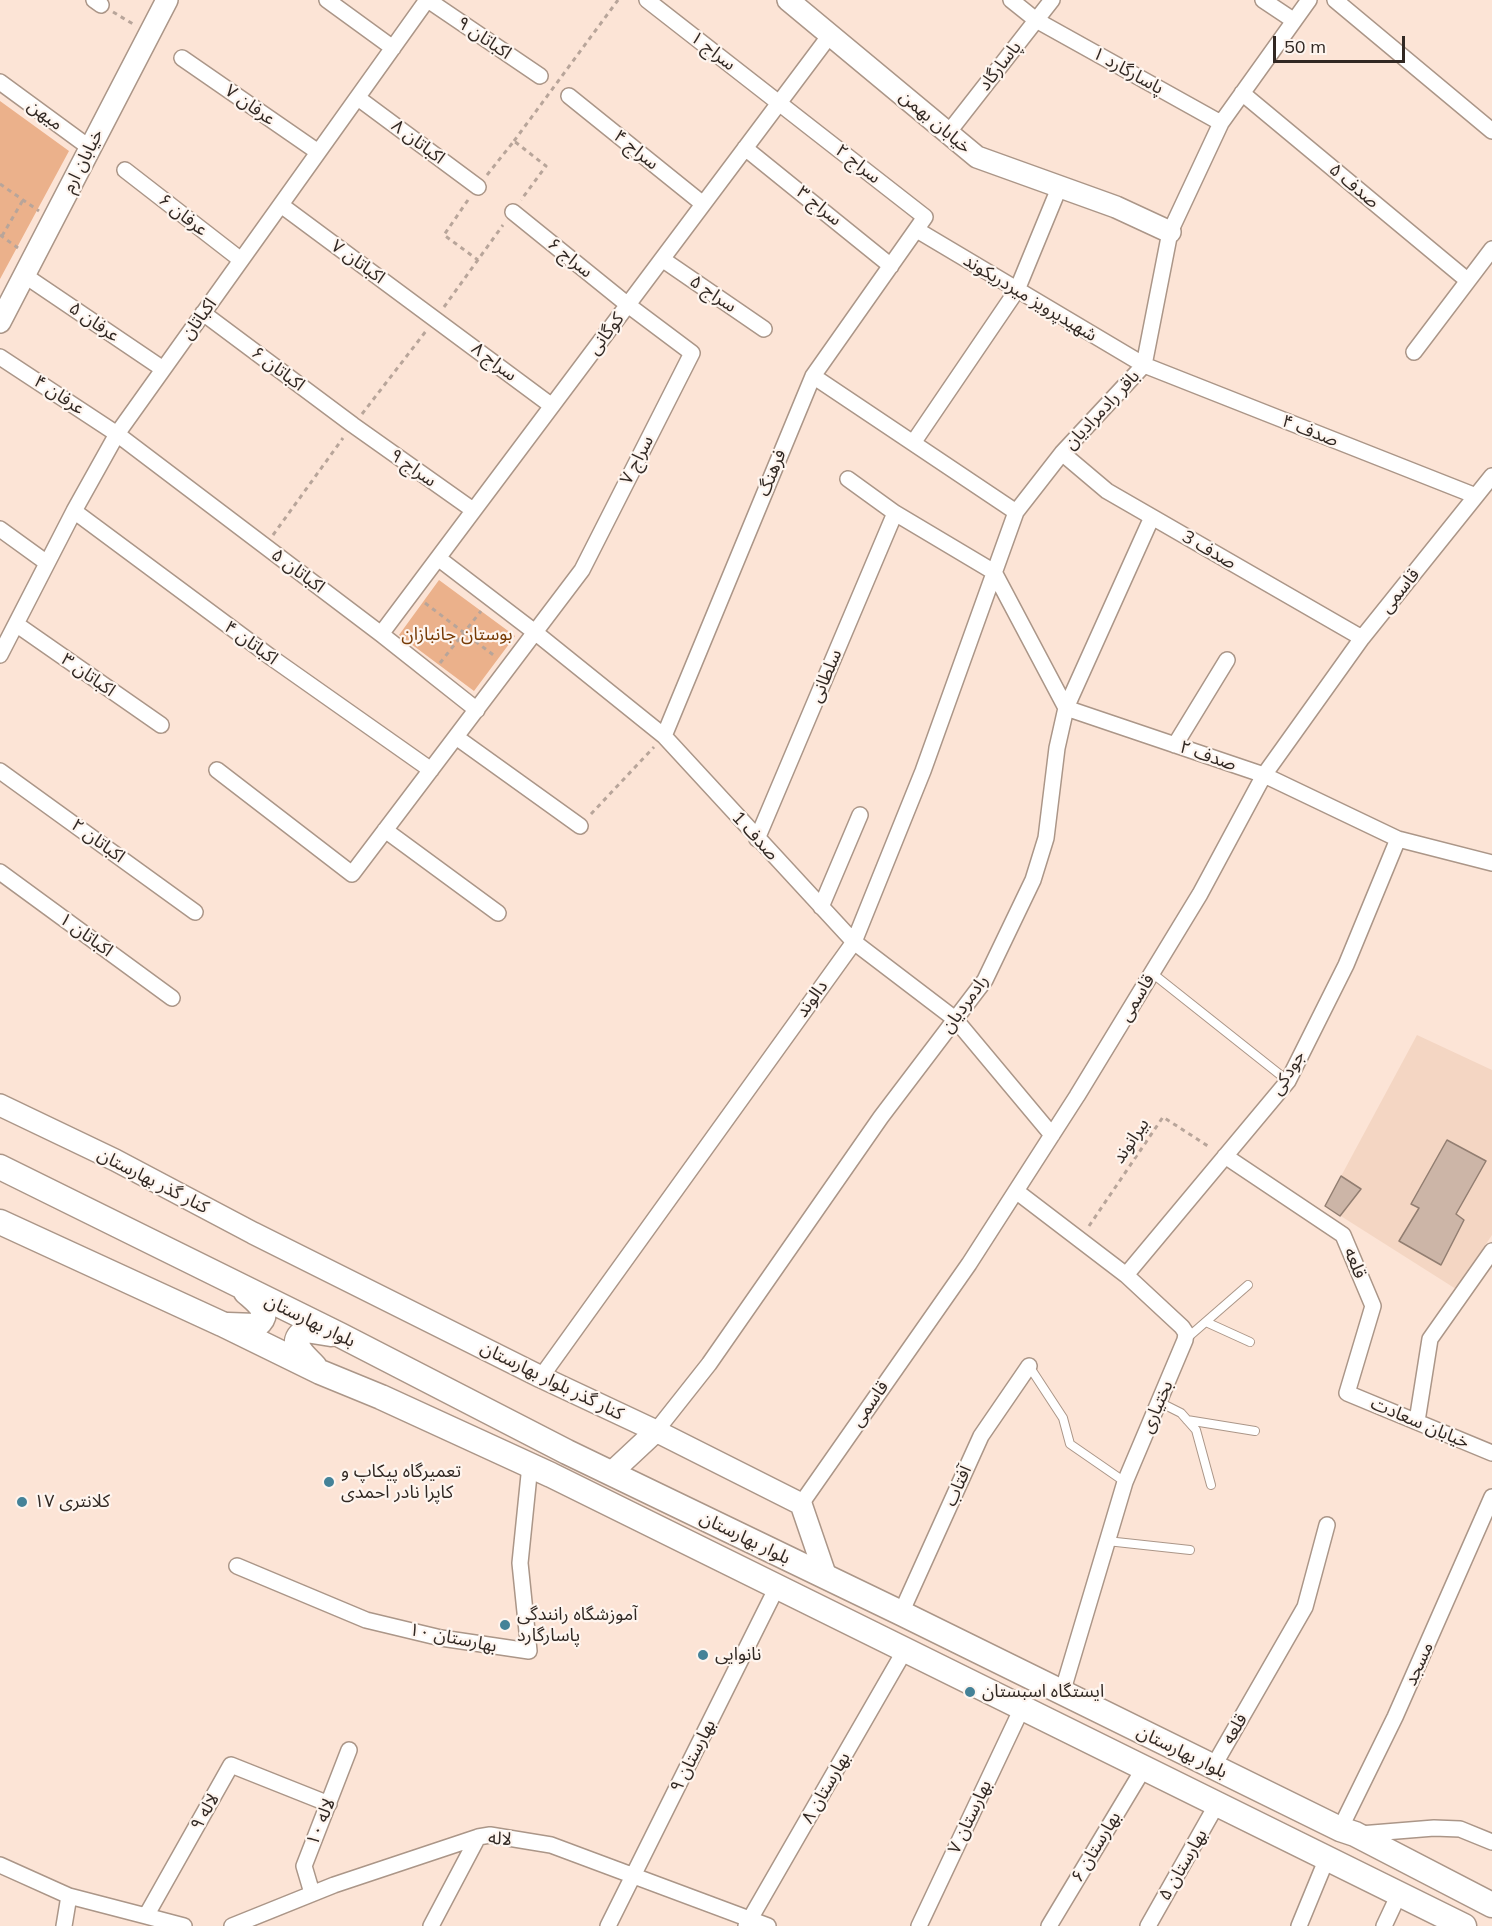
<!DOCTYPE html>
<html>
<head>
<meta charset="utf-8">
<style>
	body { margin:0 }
	#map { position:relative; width:1492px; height:1926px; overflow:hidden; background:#fce4d6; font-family:Mulish,sans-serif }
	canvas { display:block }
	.scale { position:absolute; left:1273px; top:36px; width:132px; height:27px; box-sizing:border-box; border:3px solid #312823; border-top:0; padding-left:8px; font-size:18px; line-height:21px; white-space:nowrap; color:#312823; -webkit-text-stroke:4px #fef5ef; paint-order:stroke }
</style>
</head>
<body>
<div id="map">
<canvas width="1492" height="1926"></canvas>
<div class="scale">50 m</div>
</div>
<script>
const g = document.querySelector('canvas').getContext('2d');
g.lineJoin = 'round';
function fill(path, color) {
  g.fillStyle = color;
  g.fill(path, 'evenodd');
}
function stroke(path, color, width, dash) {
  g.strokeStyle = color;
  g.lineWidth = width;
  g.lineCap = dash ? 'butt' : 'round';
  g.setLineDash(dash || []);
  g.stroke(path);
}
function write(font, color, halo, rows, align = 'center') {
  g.font = font + ' Mulish,"Noto Sans Arabic",sans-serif';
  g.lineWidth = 4.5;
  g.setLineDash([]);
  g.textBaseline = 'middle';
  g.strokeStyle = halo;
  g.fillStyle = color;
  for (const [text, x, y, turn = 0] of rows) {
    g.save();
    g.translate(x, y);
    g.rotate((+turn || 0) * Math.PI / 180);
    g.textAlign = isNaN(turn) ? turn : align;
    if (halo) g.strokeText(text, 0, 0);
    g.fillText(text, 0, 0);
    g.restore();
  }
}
fill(new Path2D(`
	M1417,1035L1492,1070V1235L1456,1289L1325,1206Z`), '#f4d6c3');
fill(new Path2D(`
	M0,101L69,151L0,279Z
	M439,580L515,636L474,691L399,635Z`), '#ebb18b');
const building = new Path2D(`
	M1447,1140L1486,1161L1456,1214L1464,1220L1441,1265L1399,1241L1419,1208L1411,1204Z
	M1341,1176L1361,1189L1340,1216L1325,1206Z`);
fill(building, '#ccb5a7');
stroke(building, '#927e71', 1.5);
const lane = new Path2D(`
	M1152,973L1288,1081
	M1206,1322L1250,1342
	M1186,1339L1248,1285
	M1029,1366L1063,1418L1070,1444L1125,1482
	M1159,1402L1181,1413L1196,1430L1211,1485
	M1187,1420L1255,1431
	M1107,1541L1190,1550`);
const street = new Path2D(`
	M94,0L101,5
	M327,0L393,48
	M428,0L540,76
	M647,0L925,217L813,376L664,736
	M1011,0L1036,20L1221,123
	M1263,0L1293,20
	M1335,0L1492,131
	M182,58L318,152
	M0,82L90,148
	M1242,93L1467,280
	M569,96L703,204
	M358,98L478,187
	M948,133L1052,0
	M745,148L891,266
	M125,170L241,260
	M281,205L552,406
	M917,230L1144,365L1476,496
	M662,259L764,329
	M24,275L163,369
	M203,313L353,425L473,510
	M1414,352L1492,249
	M0,357L117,434L381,634L477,710
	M813,376L1016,512
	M913,443L1017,290L1059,188
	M1062,453L1107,491L1362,638
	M848,479L895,513L994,572
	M74,511L272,658L431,770
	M0,529L47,563
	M438,558L536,633L664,736L854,942L955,1019L1052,1135
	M994,572L1066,708L1264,775L1398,839L1492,863
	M16,624L161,725
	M381,634L830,35
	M0,655L74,511L117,434L427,0
	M456,737L580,826
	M1175,745L1227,660
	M217,770L352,874L582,570L692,353L628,305L513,212
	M0,771L195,912
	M385,830L498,913
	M757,839L895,513
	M0,872L172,998
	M821,907L860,815
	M1225,1156L1343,1235L1373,1306L1347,1393L1492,1453
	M1016,1191L1126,1275L1182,1327L1186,1333L1185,1340L1125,1482L1062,1693
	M1126,1275L1288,1081L1346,965L1398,839
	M541,1377L854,942L923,771L1016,512L1062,453L1144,365L1170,232L1221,123L1309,0
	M1417,1421L1430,1339L1492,1251
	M656,1431L709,1364L881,1117L985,980L1033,880L1046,838L1057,748L1066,708L1152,517
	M801,1504L969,1264L1077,1096L1200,894L1264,775L1362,638L1492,476
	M237,1566L366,1620L441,1638L529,1651L520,1563L530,1465
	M901,1613L981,1436L1029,1366
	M1213,1767L1305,1607L1327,1525
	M1340,1829L1395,1717L1492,1497
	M1360,1834L1434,1828L1460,1829L1492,1842
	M0,1865L69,1896L146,1916
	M312,1893L304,1866L349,1750
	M64,1926L69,1896
	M184,1926L146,1916L231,1765L329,1804
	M232,1926L334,1885L478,1837L490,1835L551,1845L768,1926
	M431,1926L478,1837
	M608,1926L777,1587
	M746,1926L905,1650
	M919,1926L1022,1708
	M1049,1926L1144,1768
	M1148,1926L1217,1804
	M1299,1926L1327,1858
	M1384,1926L1399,1894`);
const secondary = new Path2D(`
	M788,0L977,157L1116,207L1170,232
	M0,322L167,0
	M0,1105L115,1160L253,1233L541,1377L656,1431L801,1504L826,1577
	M611,1473L656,1431`);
const primary = new Path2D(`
	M0,1167L340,1335L567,1452L901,1613L1340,1829L1355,1834L1492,1905
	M0,1222L222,1324L320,1372L381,1397L551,1475L1464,1926
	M228,1325L256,1326C273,1312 257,1302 246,1292
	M315,1367C304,1355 286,1343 306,1330L331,1334`);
stroke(lane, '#ab9688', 10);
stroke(street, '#ab9688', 18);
stroke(secondary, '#ab9688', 24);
stroke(primary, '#ab9688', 27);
stroke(new Path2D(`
	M113,12L133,24
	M514,141L618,0
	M487,175L514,141L546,166L521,200
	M0,184L39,211
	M468,200L444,235L478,260
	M0,235L18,248
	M2,236L23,200
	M444,307L503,225
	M362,414L426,331
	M273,535L343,438
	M425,603L496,657
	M440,663L481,611
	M591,814L654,747
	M1089,1226L1163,1117L1211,1148`), '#b8a59a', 3, [4.5, 4.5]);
stroke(lane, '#fff', 8);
stroke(street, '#fff', 15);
stroke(secondary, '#fff', 21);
stroke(primary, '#fff', 24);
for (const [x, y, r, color] of [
	[329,1482,6,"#448298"],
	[22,1502,6,"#448298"],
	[505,1625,6,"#448298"],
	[703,1655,6,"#448298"],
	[970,1692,6,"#448298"]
]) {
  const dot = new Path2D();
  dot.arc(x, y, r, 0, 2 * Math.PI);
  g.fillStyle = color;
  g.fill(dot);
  stroke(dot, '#fef5ef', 2);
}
write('18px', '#312823', '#fef5ef', [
	["اکباتان ۹",484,38,34],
	["سراج ۱",713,51,38],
	["پاسارگاد",1000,66,-52],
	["پاسارگارد ۱",1128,71,29],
	["عرفان ۷",250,105,35],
	["میهن",45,115,36],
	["خیابان بهمن",935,122,40],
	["اکباتان ۸",418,142,37],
	["سراج ۴",636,150,39],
	["خیابان ارم",83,161,-63],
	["سراج ۲",858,164,38],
	["صدف ۵",1354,186,40],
	["سراج ۳",819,206,39],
	["عرفان ۶",183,215,38],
	["سراج ۶",570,258,39],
	["اکباتان ۷",358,262,36],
	["سراج ۵",713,294,34],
	["شهیدپرویز میردریکوند",1030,298,31],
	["اکباتان",199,319,-54],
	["عرفان ۵",94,322,34],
	["کوگانی",606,334,-53],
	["سراج ۸",494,362,37],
	["اکباتان ۶",278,369,37],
	["عرفان ۴",59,395,33],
	["باقر رادمرادیان",1102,410,-47],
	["صدف ۴",1310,431,21],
	["سراج ۷",637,460,-63],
	["سراج ۹",413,468,35],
	["فرهنگ",772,473,-68],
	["صدف 3",1209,550,30],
	["اکباتان ۵",298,571,37],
	["قاسمی",1400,591,-51],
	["اکباتان ۴",251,643,36],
	["اکباتان ۳",88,675,35],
	["سلطانی",826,676,-67],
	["صدف ۲",1208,756,19],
	["صدف 1",755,836,47],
	["اکباتان ۲",98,841,36],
	["اکباتان ۱",86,935,36],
	["قاسمی",1137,998,-59],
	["دالوند",812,999,-54],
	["رادمردیان",965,1004,-54],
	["جودکی",1288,1073,-58],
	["بیرانوند",1131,1141,-56],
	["کنار گذر بهارستان",153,1181,27],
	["قلعه",1355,1263,68],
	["بلوار بهارستان",310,1321,26],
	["کنار گذر بلوار بهارستان",552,1381,26],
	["قاسمی",870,1404,-55],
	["بختیاری",1157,1407,-67],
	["خیابان سعادت",1420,1423,23],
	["آفتاب",958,1486,-66],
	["بلوار بهارستان",745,1538,26],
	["بهارستان ۱۰",453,1638,11],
	["مسجد",1419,1664,-66],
	["قلعه",1235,1729,-60],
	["بلوار بهارستان",1182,1752,26],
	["بهارستان ۹",693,1756,-63],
	["بهارستان ۸",826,1788,-60],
	["لاله ۹",205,1812,-60],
	["بهارستان ۷",970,1817,-65],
	["لاله ۱۰",321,1822,-68],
	["لاله",500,1839,4],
	["بهارستان ۶",1096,1847,-59],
	["بهارستان ۵",1183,1865,-60]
]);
write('18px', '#763a05', '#fef5ef', [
	["بوستان جانبازان",457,635]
]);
write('18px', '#312823', '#fef5ef', [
	["تعمیرگاه پیکاپ و",341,1472],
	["کاپرا نادر احمدی",341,1493],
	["کلانتری ۱۷",34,1502],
	["آموزشگاه رانندگی",517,1615],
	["پاسارگارد",517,1636],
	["نانوایی",715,1655],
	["ایستگاه اسبستان",982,1692]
], 'left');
</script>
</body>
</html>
